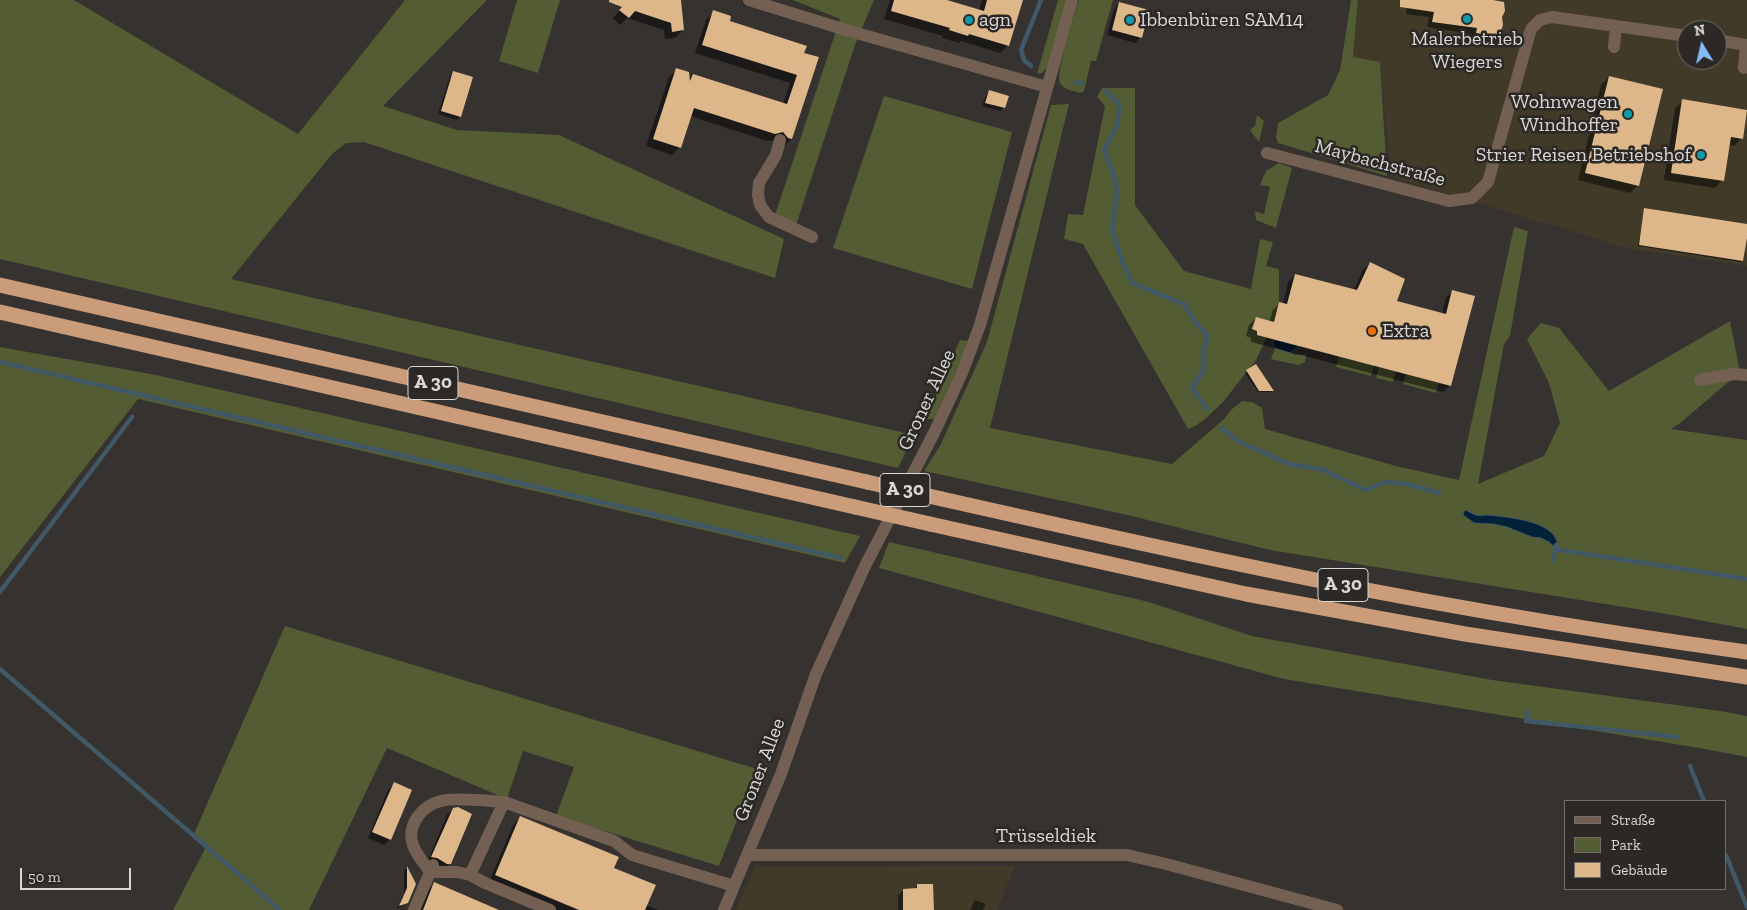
<!DOCTYPE html>
<html>
<head>
<meta charset="utf-8">
<style>
	body { margin:0 }
	#map { position:relative; width:1747px; height:910px; overflow:hidden; background:#35322f; font-family:"Zilla Slab",serif }
	canvas { display:block }
	.legend { position:absolute; left:1564px; top:800px; width:162px; height:90px; box-sizing:border-box; background:#2b2825; border:1px solid #716e6c; margin:0; padding:6px 9px; list-style:none; font-size:15px; color:#dad8d6 }
	.legend li { display:flex; align-items:center; gap:10px; height:25px }
	.legend b { width:25px; border:1px solid #716e6c }
	.north { position:absolute; left:1677px; top:20px; width:50px; height:50px; box-sizing:border-box; background:#2b2825; border:1px solid #716e6c; border-radius:50%; rotate:351deg; font-size:14px; font-weight:700; line-height:20px; text-align:center; color:#dad8d6 }
	.north::after { content:''; display:block; margin:auto; width:18px; height:22px; background:#86bbfb; clip-path:polygon(50% 0,100% 100%,50% 72%,0 100%) }
	.scale { position:absolute; left:20px; top:868px; width:111px; height:22px; box-sizing:border-box; border:2px solid #dad8d6; border-top:0; padding-left:6px; font-size:15px; line-height:18px; white-space:nowrap; color:#dad8d6; -webkit-text-stroke:4px #2b2825; paint-order:stroke }
</style>
</head>
<body>
<div id="map">
<canvas width="1747" height="910"></canvas>
<ul class="legend">
<li><b style="height:6px;background:#736052"></b>Straße</li>
<li><b style="height:14px;background:#545c33"></b>Park</li>
<li><b style="height:14px;background:#ddb68a"></b>Gebäude</li>
</ul>
<div class="north">N</div>
<div class="scale">50 m</div>
</div>
<script>
const g = document.querySelector('canvas').getContext('2d');
g.lineJoin = 'round';
function fill(path, color) {
  g.fillStyle = color;
  g.fill(path, 'evenodd');
}
function stroke(path, color, width, dash) {
  g.strokeStyle = color;
  g.lineWidth = width;
  g.lineCap = dash ? 'butt' : 'round';
  g.setLineDash(dash || []);
  g.stroke(path);
}
function write(font, color, halo, rows, align = 'center') {
  g.font = font + ' "Zilla Slab",serif';
  g.lineWidth = 5;
  g.setLineDash([]);
  g.textBaseline = 'middle';
  g.strokeStyle = halo;
  g.fillStyle = color;
  for (const [text, x, y, turn = 0] of rows) {
    g.save();
    g.translate(x, y);
    g.rotate((+turn || 0) * Math.PI / 180);
    g.textAlign = isNaN(turn) ? turn : align;
    if (halo) g.strokeText(text, 0, 0);
    g.fillText(text, 0, 0);
    g.restore();
  }
}
fill(new Path2D(`
	M1358,0H1747V266L1631,249L1391,177L1380,62L1353,58ZM1687,30H1717V60H1687Z
	M1015,866L997,910H736L755,867Z`), '#413a28');
fill(new Path2D(`
	M0,0H74L298,134L405,0H487L383,106L457,130L559,135L784,239L775,278L364,142L346,143L332,154L231,279L914,435L898,468L0,259Z
	M517,0H560L538,73L499,61Z
	M793,0H874L855,45L796,225L774,218L840,19Z
	M1058,0H1067L1047,67L1042,73L1037,74Z
	M1079,0H1113L1096,61H1091L1084,91L1081,93C1074,91 1064,90 1060,83C1055,75 1075,13 1079,0Z
	M1351,0H1358L1353,57L1380,62L1387,176L1278,143L1276,137L1278,123L1328,95L1340,70Z
	M1102,88H1135V205L1184,271L1251,289L1260,239L1273,242L1266,266L1279,269V302L1275,319L1282,322L1267,337L1256,360L1223,402L1204,420L1195,426L1188,429L1083,244L1064,239L1068,214L1083,215L1105,106L1097,97Z
	M884,96L1012,132L972,289L833,248Z
	M1069,104L990,428L1172,464L1224,419L1231,410L1242,401L1252,402L1262,408L1265,429L1396,466L1459,480L1514,227L1528,231L1510,336L1504,344L1478,484L1544,456L1560,423L1549,383L1527,339L1541,323L1559,328L1609,391L1730,321L1740,372L1679,424L1671,429L1747,440V629L1661,613L1270,550L1123,514L924,471L940,446L987,342L1051,105Z
	M1257,115L1264,121L1259,142L1250,130L1255,126Z
	M1279,163L1292,168L1276,228L1256,220L1255,211L1264,214L1270,187L1260,185L1266,171Z
	M960,340L970,341L934,419H926Z
	M0,347L156,375L860,536L845,563L138,399L0,577Z
	M1275,348L1296,355L1306,354L1305,362L1298,365L1271,359Z
	M1339,356L1374,365L1371,376L1336,367Z
	M1379,367L1396,371L1393,382L1376,378Z
	M1406,374L1439,383L1436,393L1403,384Z
	M889,542L1149,602L1252,636L1492,680L1720,711L1747,716V757L1699,748L1284,679L879,568Z
	M285,626L757,769L719,866L556,816L574,767L523,751L507,799L387,748L309,910H173L206,847L193,836Z`), '#545c33');
const water = new Path2D(`
	M1277,340L1299,346L1290,353L1275,348L1272,342Z
	M1465,510C1469,511 1472,514 1476,515C1479,516 1484,515 1488,515C1507,517 1562,521 1557,549L1549,542L1541,538L1532,537L1507,527L1493,524L1474,523L1463,515Z`);
fill(water, '#002137');
stroke(water, '#415867', 1);
fill(new Path2D(`
	M624,0H679L683,30L675,38L665,39L664,30L627,18L620,25L613,18L620,10Z
	M890,0H943L979,11L982,0H1021L1008,45L1000,53L961,41L959,43L942,38L943,36L884,19Z
	M1408,0H1483L1501,17L1498,36L1492,42L1471,39L1472,34L1427,27L1429,17L1406,14Z
	M1119,3L1141,37L1135,43L1107,35L1114,9Z
	M714,12L728,22L803,53L791,139L784,146L774,140L767,141L690,116L680,147L672,155L646,146L669,77L677,70L689,79L693,75L783,104L790,83L695,53L706,20Z
	M453,73L460,116L457,120L438,114L450,76Z
	M1609,77L1638,185L1630,193L1578,180L1601,85Z
	M989,91L1007,97L1004,108L1000,111L982,106L986,95Z
	M1683,101L1742,138L1734,146L1728,145L1722,180L1715,188L1664,180L1675,108Z
	M1645,209L1747,225L1742,260L1741,262L1638,246Z
	M1370,263L1396,302L1442,314L1446,298L1453,291L1450,385L1443,392L1251,342V338L1246,336L1249,325L1256,318L1269,322L1273,310L1280,303L1283,304L1288,282L1295,275L1354,290L1363,270Z
	M1255,366L1272,391L1271,392H1258L1245,373Z
	M394,784L390,839L384,845L368,838L388,790Z
	M453,809L450,863L444,869L427,863L447,815Z
	M520,818L612,868L646,905L658,910H555L489,882L513,825Z
	M407,868L415,884L407,902L403,906L397,909L404,893V870Z
	M435,884L496,910H419L427,891Z
	M918,885L932,910H898V896L903,890H913Z
	M975,900L986,904L983,910H970Z`), '#0007');
stroke(new Path2D(`
	M1031,66L1024,60L1021,50L1041,0
	M1076,82L1082,84
	M1105,91L1120,105L1117,125L1104,150L1114,176L1117,192L1112,229L1123,264L1132,283L1184,304L1196,323L1208,335L1203,351V371L1192,388L1207,409
	M0,362L841,558
	M1221,428L1238,441L1289,464L1324,470L1365,490L1386,482L1407,484L1439,493
	M1555,547L1560,550L1747,579
	M1553,561L1556,545
	M0,592L132,417
	M0,669L280,910
	M1528,712L1526,721L1678,737
	M1690,766L1704,801
	M1726,855L1747,907`), '#415867', 4.5);
fill(new Path2D(`
	M609,0H681L684,30L672,32L671,23L635,11L629,18L619,10L622,7L609,2Z
	M894,0H947L984,11L987,0H1023L1009,46L969,34L968,36L949,30L950,28L891,11Z
	M1400,0H1493L1504,2L1505,11L1502,17L1503,25L1499,37L1476,33L1477,28L1432,22L1434,12L1400,7Z
	M1119,2L1149,10L1142,38L1112,30Z
	M713,10L731,16L730,21L807,46L804,53L819,57L792,139L788,138L783,132L775,134L694,108L681,148L653,139L676,68L689,72L690,81L693,74L787,104L797,75L702,45Z
	M453,71L473,77L461,117L441,111Z
	M1609,76L1663,89L1639,186L1585,173Z
	M989,90L1009,96L1005,108L985,103Z
	M1682,99L1747,110L1743,139L1731,137L1724,181L1671,173Z
	M1644,208L1747,224V238L1743,261L1639,245Z
	M1370,262L1405,279L1397,301L1446,314L1452,290L1475,296L1451,386L1257,335V331L1252,329L1256,317L1274,322L1279,302L1287,304L1295,274L1357,290Z
	M1256,364L1274,391H1259L1246,370Z
	M394,782L412,790L391,840L372,832Z
	M458,807L472,814L451,864H447L437,858L431,857L453,808Z
	M520,816L619,857L614,868L656,885L645,910H579L495,875Z
	M407,866L416,884L408,903L399,906L407,888Z
	M434,882L499,910H423Z
	M917,884H933L934,910H903V889L917,888Z`), '#ddb68a');
stroke(new Path2D(`
	M749,0L846,30L1047,87
	M1717,40L1747,45
	M1614,47L1616,26
	M1744,68L1746,45
	M780,140L776,155L759,183L758,195L760,205L769,217L812,237
	M1267,153L1449,201L1472,198L1488,182L1531,29L1540,20L1552,17L1687,36
	M1700,380L1734,374L1747,375
	M504,802C489,801 453,797 441,801C423,805 408,823 412,842C414,852 424,863 430,872H457L470,875L485,883L550,910
	M748,855H1127L1166,864L1337,910
	M470,875L504,802L614,841L632,855L734,886
	M414,910L433,865
	M724,910L781,774L816,674L864,568L935,431L962,373L980,325L1072,0`), '#736052', 12);
stroke(new Path2D(`
	M0,285L867,482
	M0,312L855,507
	M942,499C1044,522 1146,545 1248,566C1413,601 1580,629 1747,652
	M930,524L1246,594L1465,634L1747,677`), '#cb9c79', 15);
stroke(new Path2D(`
	M867,482L942,499
	M855,507L930,524`), '#cb9c79', 15);
for (const [x, y, r, color] of [
	[1467,19,5,"#0f9aa8"],
	[969,20,5,"#0f9aa8"],
	[1130,20,5,"#0f9aa8"],
	[1628,114,5,"#0f9aa8"],
	[1701,155,5,"#0f9aa8"],
	[1372,331,5,"#e8710a"]
]) {
  const dot = new Path2D();
  dot.arc(x, y, r, 0, 2 * Math.PI);
  g.fillStyle = color;
  g.fill(dot);
  stroke(dot, '#2b2825', 2);
}
for (const [x, y, w] of [
	[433,383,50],
	[905,490,50],
	[1343,585,50]
]) {
  const box = new Path2D();
  box.roundRect(x - w / 2, y - 16.5, w, 33, 4);
  g.fillStyle = '#2b2825';
  g.fill(box);
  stroke(box, '#dad8d6', 1);
}
write('bold 19px', '#dad8d6', null, [
	["A 30",433,383],
	["A 30",905,490],
	["A 30",1343,585]
]);
write('20px', '#dad8d6', '#2b2825', [
	["agn",979,20],
	["Ibbenbüren SAM14",1140,20],
	["Malerbetrieb",1467,39,"center"],
	["Wiegers",1467,62,"center"],
	["Wohnwagen",1618,102,"right"],
	["Windhoffer",1618,125,"right"],
	["Strier Reisen Betriebshof",1691,155,"right"],
	["Extra",1382,331]
], 'left');
write('20px', '#dad8d6', '#2b2825', [
	["Maybachstraße",1380,163,15],
	["Groner Allee",927,400,-65],
	["Groner Allee",760,770,-69],
	["Trüsseldiek",1046,836]
]);
</script>
</body>
</html>
